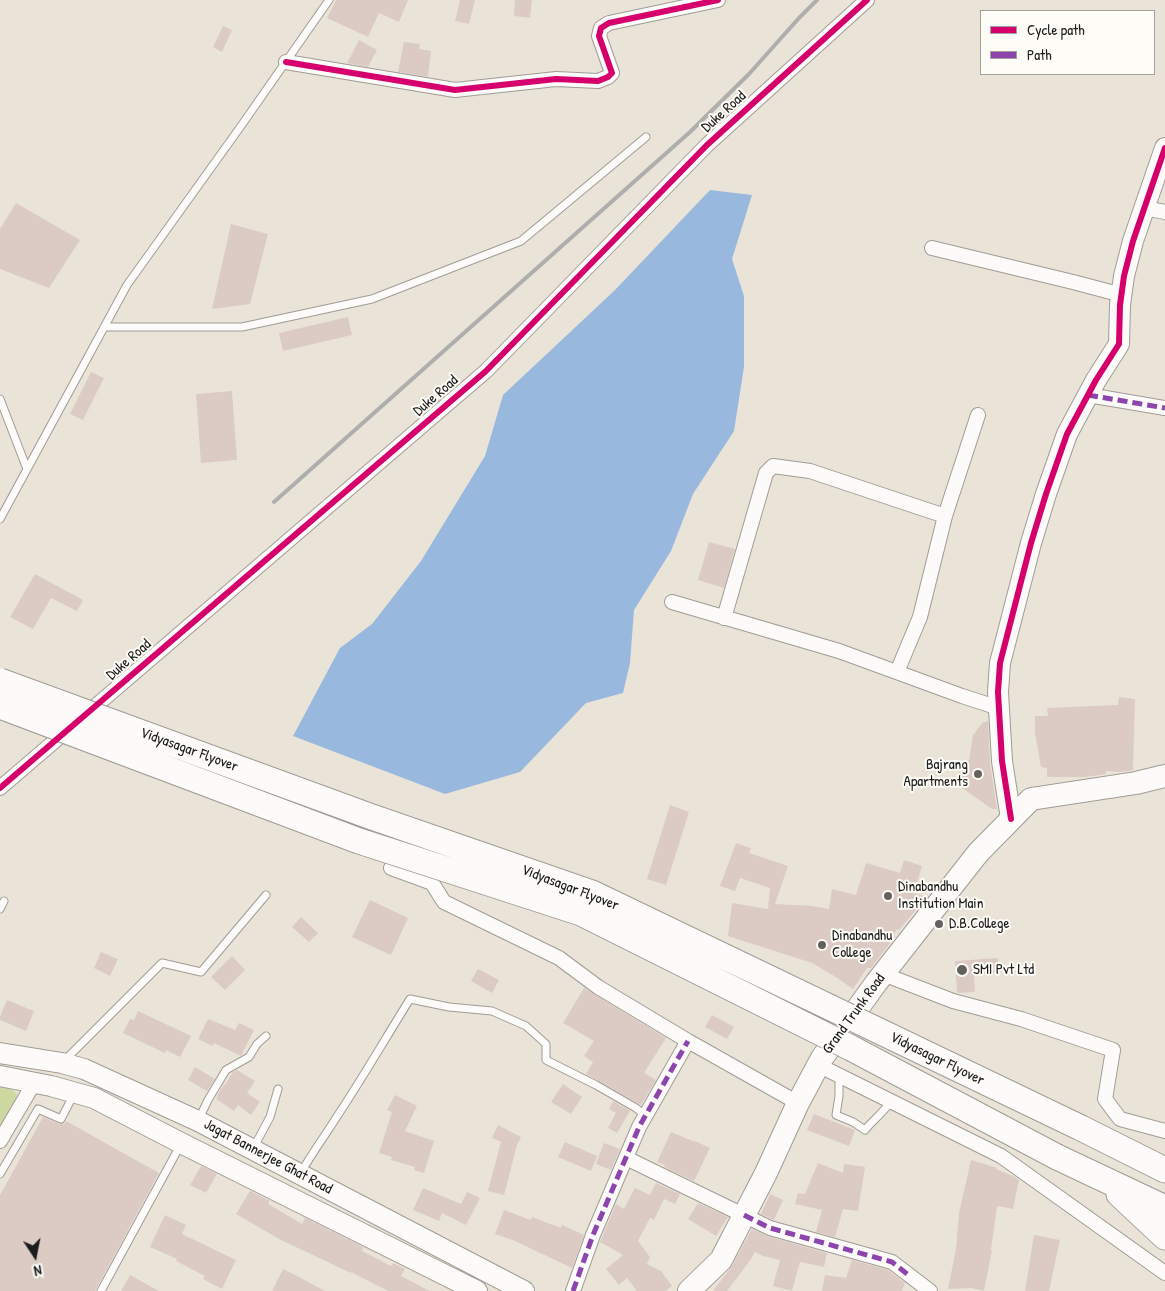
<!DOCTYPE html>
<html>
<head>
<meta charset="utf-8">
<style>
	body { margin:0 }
	#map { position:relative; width:1165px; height:1291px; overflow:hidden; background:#eae4d8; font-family:"Patrick Hand",sans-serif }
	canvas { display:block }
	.legend { position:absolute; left:980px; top:10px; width:175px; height:65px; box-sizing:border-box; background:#fdfcf7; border:1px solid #a3a29f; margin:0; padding:6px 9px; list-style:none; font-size:15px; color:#1c1c1c }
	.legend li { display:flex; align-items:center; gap:10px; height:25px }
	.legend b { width:25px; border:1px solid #a3a29f }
	.north { position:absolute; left:10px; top:1231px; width:50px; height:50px; -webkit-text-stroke:4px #fdfcf7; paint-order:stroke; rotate:169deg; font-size:14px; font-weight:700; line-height:20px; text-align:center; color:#1c1c1c }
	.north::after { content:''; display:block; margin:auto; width:18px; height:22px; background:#1c1c1c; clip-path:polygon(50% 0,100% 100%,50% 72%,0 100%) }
</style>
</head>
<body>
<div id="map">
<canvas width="1165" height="1291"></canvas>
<ul class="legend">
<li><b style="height:6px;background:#d6006c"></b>Cycle path</li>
<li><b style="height:6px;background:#8e44ad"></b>Path</li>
</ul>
<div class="north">N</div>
</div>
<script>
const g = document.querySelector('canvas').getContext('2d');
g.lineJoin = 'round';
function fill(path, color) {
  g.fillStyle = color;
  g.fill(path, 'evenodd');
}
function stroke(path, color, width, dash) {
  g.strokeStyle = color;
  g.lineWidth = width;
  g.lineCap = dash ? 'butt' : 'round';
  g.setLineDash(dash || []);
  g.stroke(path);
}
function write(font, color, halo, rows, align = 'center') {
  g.font = font + ' "Patrick Hand",sans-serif';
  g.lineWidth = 4;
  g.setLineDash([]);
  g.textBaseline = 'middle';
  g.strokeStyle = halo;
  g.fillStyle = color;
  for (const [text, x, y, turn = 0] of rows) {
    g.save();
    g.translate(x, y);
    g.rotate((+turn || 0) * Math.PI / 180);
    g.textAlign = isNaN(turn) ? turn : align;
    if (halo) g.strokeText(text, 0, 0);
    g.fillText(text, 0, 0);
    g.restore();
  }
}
fill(new Path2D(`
	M0,1084L10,1088L17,1094L15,1104L0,1131Z`), '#ced9a2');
fill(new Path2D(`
	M710,190L752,195L732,259L744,296V367L734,431L693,494L671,551L634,610L630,663L623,693L586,703L520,772L445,794L293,736L340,648L372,624L421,561L485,456L503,395L615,290Z`), '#99b8de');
fill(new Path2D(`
	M336,0H408L399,22L379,13L368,37L327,18Z
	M460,0H475L469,24L455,21Z
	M515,0H532L530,18L514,16Z
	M223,26L232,30L222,52L213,47Z
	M359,40L377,50L368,67L347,63Z
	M404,42L420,44L419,49L431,51L428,77L398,72Z
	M16,203L80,240L49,288L0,269V229Z
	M231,224L268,234L250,304L212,309Z
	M348,317L352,335L283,351L279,333Z
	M91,372L104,378L83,420L70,414Z
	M232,391L237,460L201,463L196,394Z
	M709,542L735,549L724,588L698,580Z
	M35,574L83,600L77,611L51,598L33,629L10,617Z
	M1119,697L1135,699L1133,770L1122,772L1106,771V774L1086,777H1047V768L1041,767L1035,733V716H1048L1047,708L1118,705Z
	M988,721L990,763L997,809H992L958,785L960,763L965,764V760L969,761L973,735L982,723Z
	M670,805L689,812L666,885L647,879Z
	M736,843L751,848L749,853L788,866L775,904L812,906L829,909L832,889L856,895L866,863L900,873L904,860L922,866L914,893L927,897L899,930L897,929L888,946L871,968H867L853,989L836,977L812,963L728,936L732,903L768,909L770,888L740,878L735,891L720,886Z
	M370,900L408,918L391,955L352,937Z
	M301,917L318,933L309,942L292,927Z
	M101,952L118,959L110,976L94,968Z
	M232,956L245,970L225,990L211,977Z
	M998,958V973L974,975L975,992L957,993L955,961Z
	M478,969L499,980L492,993L471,981Z
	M584,988L594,994L666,1038L644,1073L656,1080L641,1105L586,1074L593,1062L584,1056L594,1041L563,1023Z
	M7,1000L34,1011L26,1031L0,1020V1017Z
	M138,1011L191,1036L180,1057L166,1050L165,1053L123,1033L130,1019L134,1020Z
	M712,1015L734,1027L727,1039L705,1027Z
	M208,1019L235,1030L239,1023L254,1030L241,1056L214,1043L213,1046L198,1039Z
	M195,1067L215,1079L207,1091L188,1080Z
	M237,1070L255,1081L247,1093L260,1102L251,1115L238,1105L234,1111L216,1099L218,1097L217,1096L224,1084L225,1085L233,1072Z
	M563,1084L582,1097L571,1114L551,1102Z
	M395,1095L417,1106L405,1131L434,1141L424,1173L414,1170L415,1167L391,1160L392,1157L379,1153L392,1112L387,1110Z
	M613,1101L630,1111L617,1133L608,1128L616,1113L609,1109Z
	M814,1114L855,1130L849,1146L807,1130Z
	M43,1117L59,1124H64L66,1121L159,1173L95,1291H0V1195Z
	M498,1125L521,1137L517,1145L504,1195L488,1191L501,1142L492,1138Z
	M671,1132L695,1142V1141L710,1148L694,1181L664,1167L665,1165L657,1162Z
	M565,1142L597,1156L591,1171L558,1157Z
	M604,1143L620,1149L611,1170L596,1164Z
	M971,1160L997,1168L996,1169L1015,1177L1019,1180L1013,1209L997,1206L991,1250H992L984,1291L972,1288L948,1289L956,1249L959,1213Z
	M818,1163L843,1173L844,1164L865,1167L858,1211L843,1209L835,1237L816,1232L822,1210L795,1204L798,1193L805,1194Z
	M201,1166L217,1174L206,1193L190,1185Z
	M656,1183L680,1194L675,1204L664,1199L654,1220L650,1218L638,1241L650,1257L647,1264L661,1271L672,1286L665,1291H637L627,1278L619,1285L606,1269L623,1255L600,1242L616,1204L624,1209L635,1188L650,1195Z
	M423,1188L461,1204L467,1192L480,1198L466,1225L442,1213L439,1221L413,1210Z
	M250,1191L270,1201L268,1204L302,1224L305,1218L363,1247L362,1251L391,1266L393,1263L405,1269L401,1276L430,1291H388L351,1272V1273L281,1240L236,1214Z
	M770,1194L783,1200L774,1220L761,1214Z
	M698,1203L728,1217L716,1236L688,1219Z
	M504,1210L531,1220L532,1217L561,1228L562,1225L584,1235L572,1268L515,1241L495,1234Z
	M165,1215L186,1225L182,1234L236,1260L222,1289L203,1279L205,1276L176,1261L177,1259L150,1247Z
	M752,1229L767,1236L827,1253L824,1267L800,1262L792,1291L773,1286L780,1260L763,1256L755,1252L751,1259L727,1291H713L732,1266Z
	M1034,1235L1060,1240L1049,1291H1025Z
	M852,1260L888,1270L905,1283L902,1291H822L825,1275L846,1278Z
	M283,1269L297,1276L325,1291H272Z
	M130,1275L159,1291H121Z`), '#dbcbc4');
const lane = new Path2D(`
	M104,327H242L372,299L521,241L646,137
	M0,399L27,469
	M0,519L127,285L241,126L329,0
	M0,909L4,901
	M64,1061L162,963L201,972L266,895
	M839,1076V1096L836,1115L853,1122L865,1130C874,1119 883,1113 891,1101
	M198,1121L208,1100L226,1070L249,1057L257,1044L266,1036
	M254,1147L270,1117L278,1089
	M301,1173C311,1154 325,1136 336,1118C362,1079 385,1039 410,999L449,1007L492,1011L526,1026L546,1044V1060L596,1085L636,1108L641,1112L644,1117
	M0,1174L38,1109L61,1119L74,1094
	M101,1291L181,1144`);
const street = new Path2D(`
	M286,62L455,90L556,79L598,81L608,77L612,73L599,36L601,28L609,23L718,0
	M1144,208L1165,212
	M932,248L1073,282L1122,295
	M1088,395L1165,408
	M672,602L839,651L962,696L999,708
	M724,618L766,473L773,466L810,471L945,516
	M897,672L920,617L945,516L978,415
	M0,788L486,371L707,145L867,0
	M391,868L432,883L444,902L559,958L598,987L688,1041L798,1103
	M883,974L953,1001L1021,1019L1113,1050L1105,1099L1120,1119L1165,1131
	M818,1065L1001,1156L1165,1273
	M0,1141L34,1083
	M626,1158L770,1228L892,1262L930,1291
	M573,1291L593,1235L639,1127L688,1041`);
const secondary = new Path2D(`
	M1011,819L1002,761L998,692L1000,663L1031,543L1046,494L1067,434L1096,380L1119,344L1120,305L1124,276L1133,241L1165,148
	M0,1053L62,1063L84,1069L198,1121L524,1291
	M0,1076L51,1086L94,1098L181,1143L477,1291`);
const primary = new Path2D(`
	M689,1291L721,1260L766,1173L798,1103L822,1058L876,983L978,853L1031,799L1136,783L1165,776`);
const highway = new Path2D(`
	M1081,1128L1165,1170
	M1057,1157L1165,1208
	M1119,1194L1165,1237`);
stroke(lane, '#a09c95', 9);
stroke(street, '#a09c95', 16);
stroke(secondary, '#a09c95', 22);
stroke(primary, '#a09c95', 24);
stroke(highway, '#a09c95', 27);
stroke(lane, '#fcfbf9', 7);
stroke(street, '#fcfbf9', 14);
stroke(secondary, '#fcfbf9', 20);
stroke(primary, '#fcfbf9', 22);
stroke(highway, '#fcfbf9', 25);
stroke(new Path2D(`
	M274,502L690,132L749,74L799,18L817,0`), '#aeaeac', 4);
const highwayBridge = new Path2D(`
	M0,681L372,817L592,893L1081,1128
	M0,706L359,841L581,913L851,1048L1057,1157`);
stroke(highwayBridge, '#a09c95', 27, []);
stroke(highwayBridge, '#fcfbf9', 25);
stroke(new Path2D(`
	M1088,395L1165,408
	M744,1215L770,1228L892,1262L911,1277
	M573,1291L593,1235L639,1127L688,1041`), '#8e44ad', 5, [10, 5]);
stroke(new Path2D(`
	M286,62L455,90L556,79L598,81L608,77L612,73L599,36L601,28L609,23L718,0
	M0,788L486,371L707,145L867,0
	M1011,819L1002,761L998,692L1000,663L1031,543L1046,494L1067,434L1096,380L1119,344L1120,305L1124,276L1133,241L1165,148`), '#d6006c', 6);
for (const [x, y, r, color] of [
	[978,774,5,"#64625e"],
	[888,896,5,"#64625e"],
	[939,924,5,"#64625e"],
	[822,945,5,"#64625e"],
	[962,970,6,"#64625e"]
]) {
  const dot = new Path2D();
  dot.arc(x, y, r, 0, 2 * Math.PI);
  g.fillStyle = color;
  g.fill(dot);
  stroke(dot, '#fdfcf7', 2);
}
write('15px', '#1c1c1c', '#fdfcf7', [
	["Duke Road",724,112,-42],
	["Duke Road",436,396,-41],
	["Duke Road",129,660,-41],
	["Vidyasagar Flyover",189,750,20],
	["Vidyasagar Flyover",570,888,21],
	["Grand Trunk Road",854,1014,-54],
	["Vidyasagar Flyover",937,1059,26],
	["Jagat Bannerjee Ghat Road",268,1157,28]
]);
write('15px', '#1c1c1c', '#fdfcf7', [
	["Bajrang",968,765,"right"],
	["Apartments",968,782,"right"],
	["Dinabandhu",898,887],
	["Institution Main",898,904],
	["D.B.College",949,924],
	["Dinabandhu",832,936],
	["College",832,953],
	["SMI Pvt Ltd",973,970]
], 'left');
</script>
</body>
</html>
